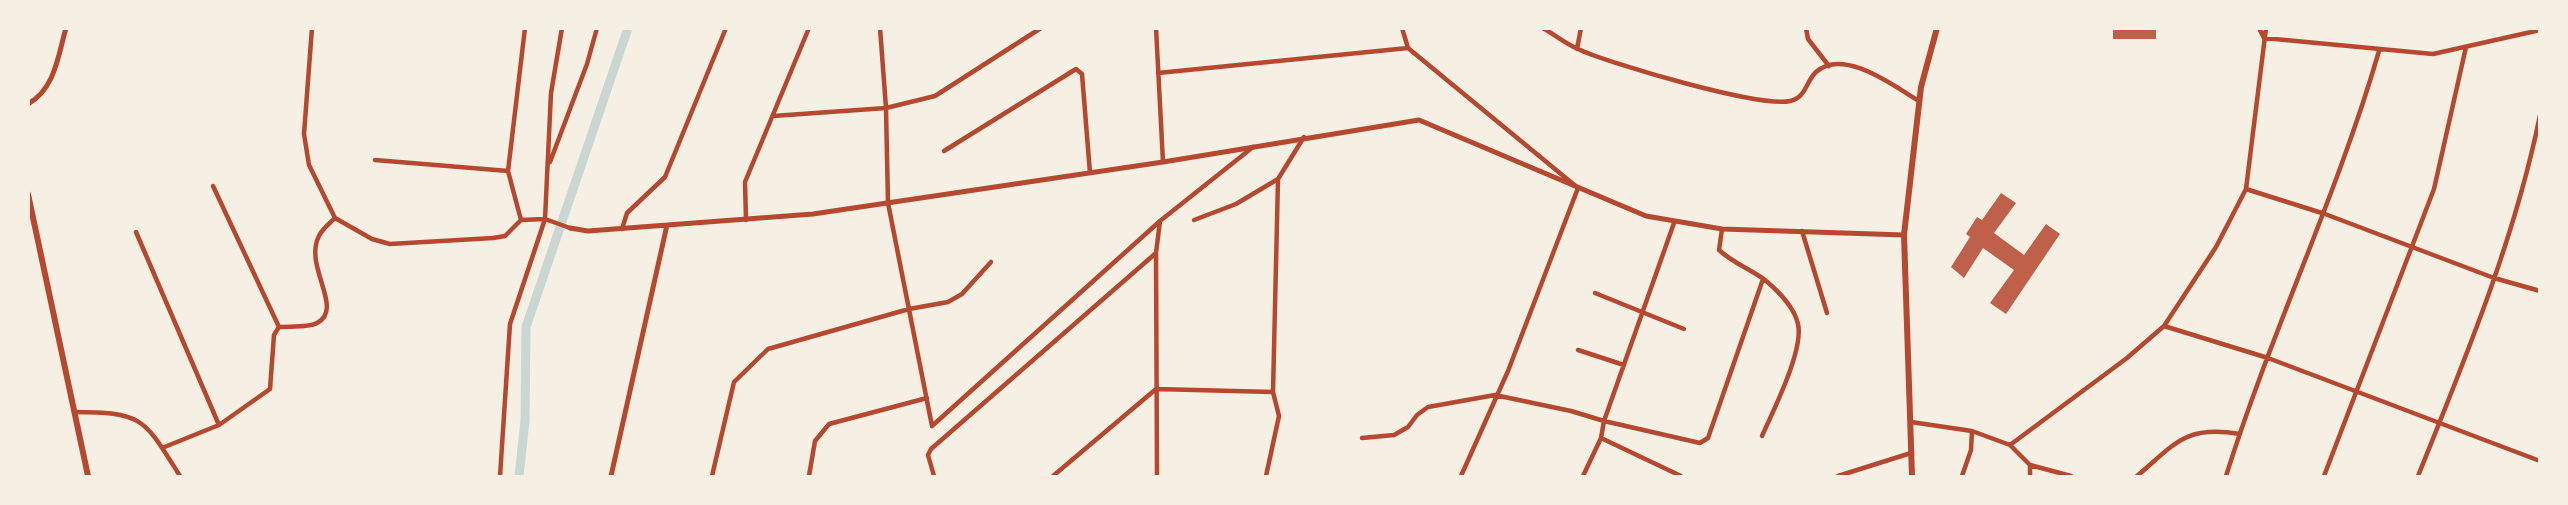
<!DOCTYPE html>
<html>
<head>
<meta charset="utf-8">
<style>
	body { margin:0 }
	#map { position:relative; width:2568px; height:505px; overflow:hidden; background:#f6efe4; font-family:"Noto Sans",sans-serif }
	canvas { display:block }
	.frame { position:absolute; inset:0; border:30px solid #f6efe4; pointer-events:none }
</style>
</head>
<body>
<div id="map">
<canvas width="2568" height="505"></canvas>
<div class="frame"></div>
</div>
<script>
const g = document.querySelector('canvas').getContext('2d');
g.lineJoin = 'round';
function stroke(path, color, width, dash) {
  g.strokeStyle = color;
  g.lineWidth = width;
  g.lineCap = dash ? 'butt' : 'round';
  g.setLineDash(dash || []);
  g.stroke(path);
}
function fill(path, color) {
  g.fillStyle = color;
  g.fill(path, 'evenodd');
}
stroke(new Path2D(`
	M519,476L525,421L526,327L628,28`), '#c9d6d2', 9);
fill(new Path2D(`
	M2113,28H2156V39H2113Z
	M2001,193L2016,203L1994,233L2024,255L2046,224L2060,234L2006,314L1990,303L2014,270L1983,248L1964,278L1951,267L1970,237L1966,234L1977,217L1982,220Z`), '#bf614a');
stroke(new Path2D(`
	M312,28L304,134L309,165L335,218L372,239L390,244L493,238L505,236L521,220L545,219L570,228
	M880,28L886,108L888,203L932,426
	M1156,28L1163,162
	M1402,28L1408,48L1578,188L1508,371L1461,476
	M1543,28C1555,35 1566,44 1578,49C1610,64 1761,108 1790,101C1806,98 1806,81 1816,72C1844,47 1895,87 1919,101
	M1806,28L1808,39L1829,66
	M2259,28L2264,38L2433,54L2540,30
	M1577,49L1581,28
	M1158,73L1408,48
	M773,116L886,108L935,96L1041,28
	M944,151L1076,69L1082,74L1090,173
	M375,160L508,171
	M550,162L587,64L597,28
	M213,186L279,327
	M2246,189L2325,214L2494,278L2540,291
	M521,220L508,171L525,28
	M746,220L745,182L809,28
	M1194,220L1236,204L1278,179
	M622,229L627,213L665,177L726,28
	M1722,229L1719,250C1733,263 1750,269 1765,280C1778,291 1794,306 1798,324C1804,350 1773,411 1762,436
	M1802,231L1827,313
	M136,232L219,425
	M1595,293L1684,329
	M2164,326L2268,358L2540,461
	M1578,350L1624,365
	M74,412C144,412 144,419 180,476
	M1911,422L1972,431L2010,445L2030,465V476
	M932,426L1160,221L1253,147
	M1362,438L1394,435L1408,427L1417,415L1428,407L1495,395L1571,411L1604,421L1700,443L1708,438L1763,279
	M1601,438L1681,476
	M2010,445L2127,358L2164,326L2216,247L2246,189L2266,28
	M162,448L219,425L270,389L274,335L279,327C290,326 308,328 317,323C345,309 303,266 319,236C322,229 330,223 335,218
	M2030,465L2071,476
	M500,476L510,324L545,219L551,93L562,28
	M712,476L734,382L768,349L909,309L948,302L962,294L991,262
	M809,476L815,441L829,424L927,398
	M934,476L928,455L931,449L1156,253
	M1053,476L1156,389L1273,392
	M1157,476L1156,253L1160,221
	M1266,476L1279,416L1273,392L1278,179L1304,137
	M1583,476L1601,438L1604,421L1674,223
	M1838,476L1911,453
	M1962,476L1971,450L1972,431
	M2137,476C2176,443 2185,425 2240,434
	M2226,476C2271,332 2337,196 2379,51
	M2324,476L2434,189L2466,47
	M2418,476C2465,359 2515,239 2540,115`), '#b5482f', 4.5);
stroke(new Path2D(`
	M28,104C55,89 58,56 66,28
	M570,228L588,231L813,214L1163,162L1419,120L1646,216L1722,229L1904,235
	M611,476L667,225`), '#b5482f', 5);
stroke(new Path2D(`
	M28,194L88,476
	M1912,476L1904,235L1921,87L1937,28`), '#b5482f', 6);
</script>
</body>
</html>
